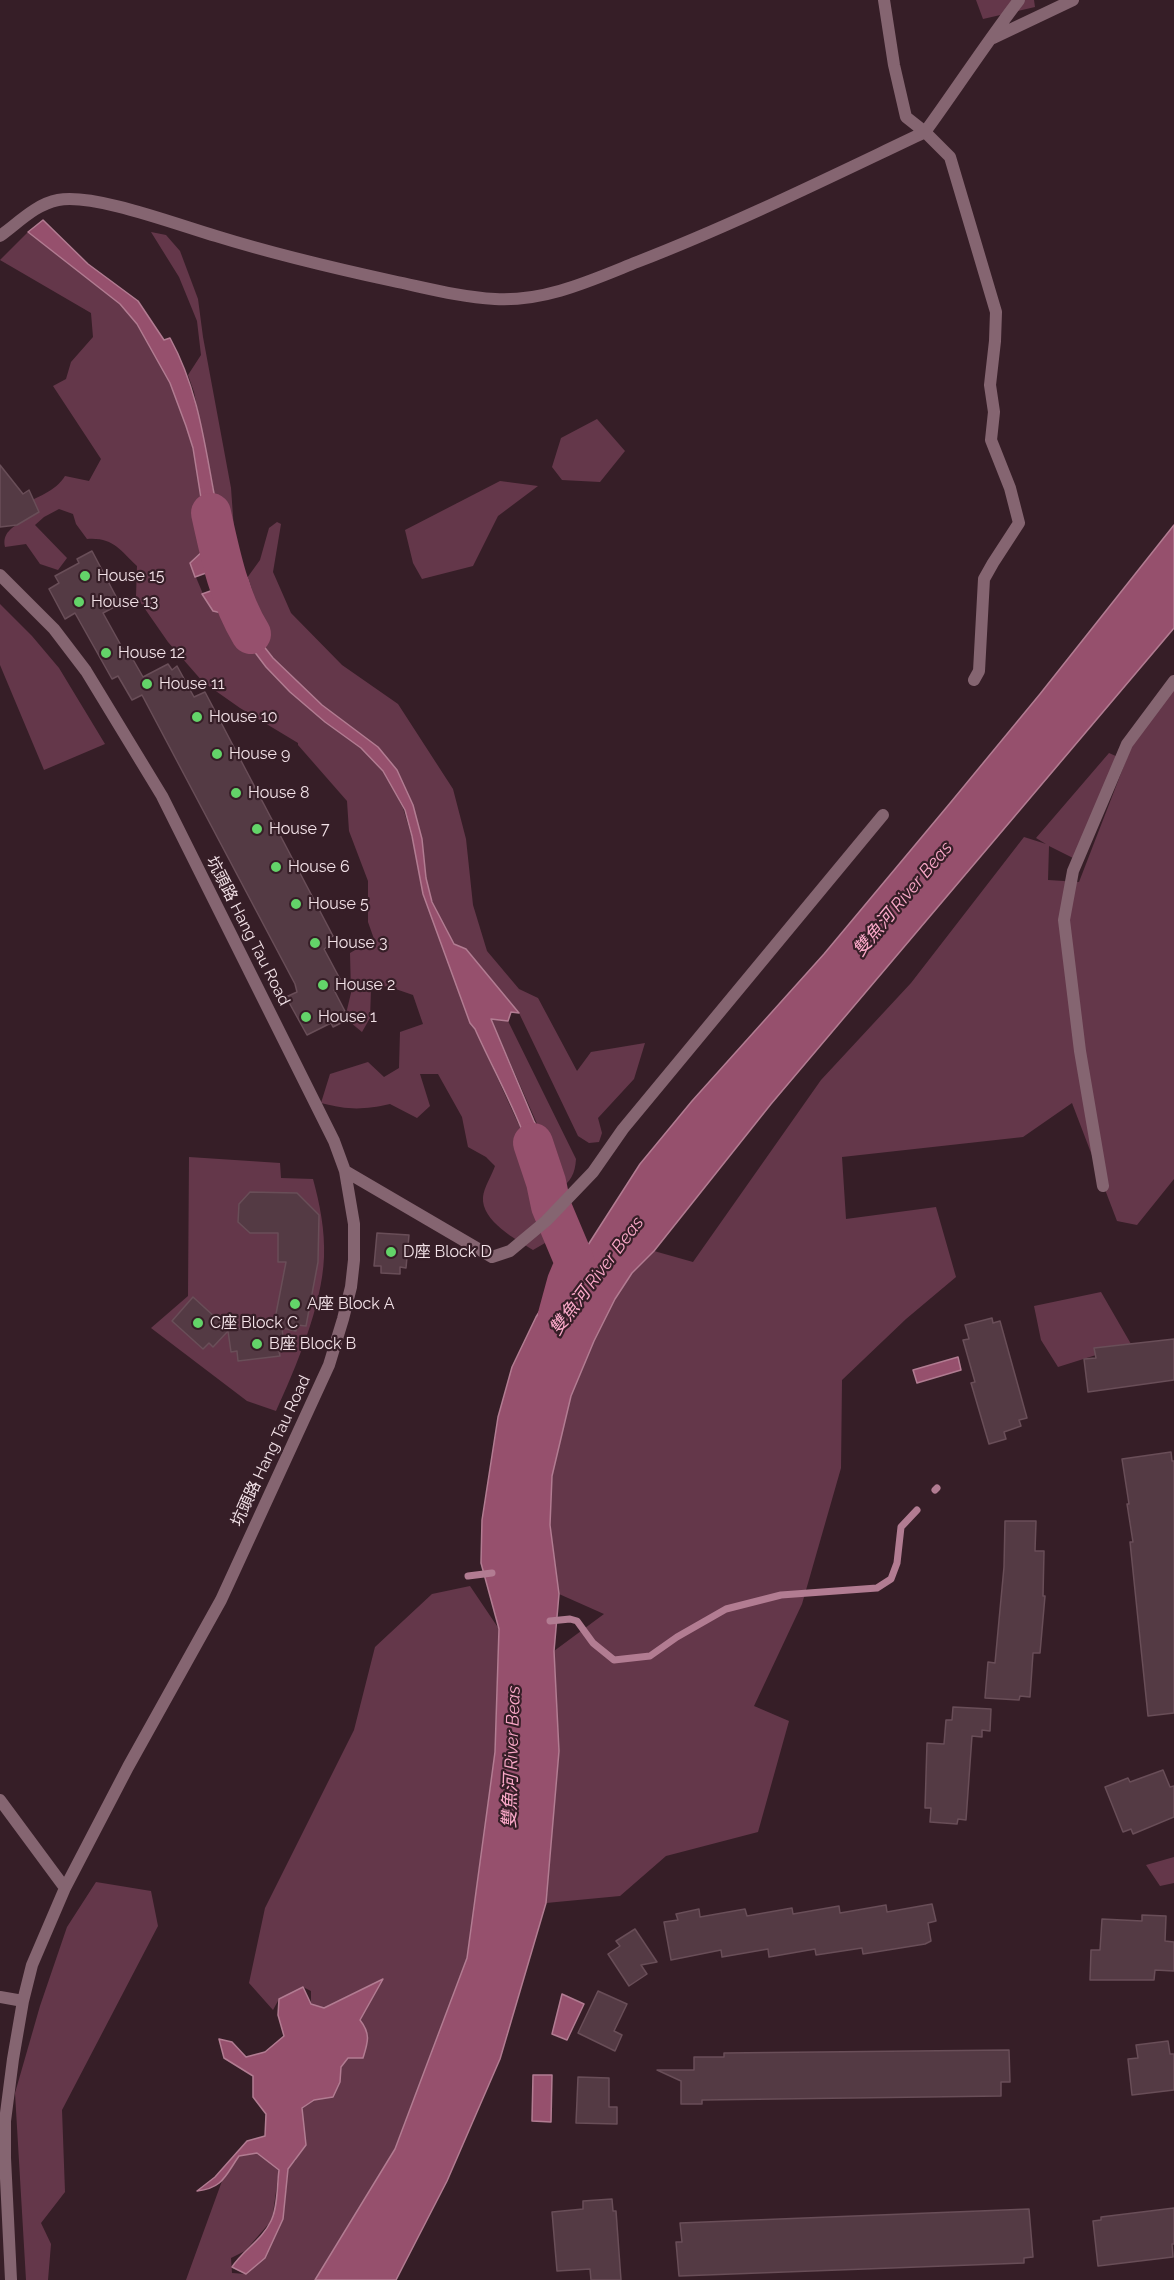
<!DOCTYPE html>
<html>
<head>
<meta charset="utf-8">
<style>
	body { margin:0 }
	canvas { display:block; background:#361e27 }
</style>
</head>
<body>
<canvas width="1174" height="2280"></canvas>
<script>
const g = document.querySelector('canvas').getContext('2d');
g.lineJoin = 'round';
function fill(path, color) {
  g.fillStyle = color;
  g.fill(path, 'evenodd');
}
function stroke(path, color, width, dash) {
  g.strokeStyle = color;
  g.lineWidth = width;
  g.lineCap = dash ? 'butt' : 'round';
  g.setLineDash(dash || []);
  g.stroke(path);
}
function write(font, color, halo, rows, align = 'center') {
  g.font = font + ' Raleway,"Noto Sans SC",sans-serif';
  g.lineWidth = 4.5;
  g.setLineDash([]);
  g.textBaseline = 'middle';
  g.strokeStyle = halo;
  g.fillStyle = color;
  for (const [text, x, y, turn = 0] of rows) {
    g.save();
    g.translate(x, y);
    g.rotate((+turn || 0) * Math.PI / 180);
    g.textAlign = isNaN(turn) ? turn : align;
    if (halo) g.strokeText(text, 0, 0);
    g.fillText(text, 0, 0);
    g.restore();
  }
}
fill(new Path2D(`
	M976,0H1034L1035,7L983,19Z
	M28,232L120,304L137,324L170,383L186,426L193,447L208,542V549L190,563L203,594L213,611L226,614L266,667L290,692L325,722L361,748L383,770L403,808L455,981L470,1023L475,1029L528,1145L539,1183L541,1203L546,1221L545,1243L533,1250C517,1240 481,1221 483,1197C484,1187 492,1175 495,1166L486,1157L468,1147L462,1117L438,1074H420L430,1106L417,1118L390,1104C363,1110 348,1110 321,1103L330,1074L368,1062L384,1077L399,1068L400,1032L423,1024L413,995L387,986L371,989L370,1018L362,1032L345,1018L351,993L350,953L374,939L368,922V881L349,831L347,801L298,745V743L240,708L203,682L168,642L136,596L137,566C120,550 113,537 87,539L76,524L73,514L59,509L44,517L35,525L67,558L58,570L40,564L26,544L5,547C2,533 12,528 22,521L20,505C36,498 56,491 65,476L89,481L101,459L53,386L66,379L71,362L93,337L91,313L0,260Z
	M151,232L166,235L180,251L198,299L203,337L231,488L235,544L225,541L222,532L194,392L188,375L201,355L197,321L179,277Z
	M597,419L625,451L600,482L562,480L552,467L561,438Z
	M500,481L538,486L498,516L473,566L422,579L413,563L405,530Z
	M277,522L281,524L273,572L291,613L342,665L398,704L453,789L466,839L473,905L487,951L519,989L538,998L577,1071L591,1052L645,1043L634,1079L598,1118L602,1133L599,1142L589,1143L578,1136L519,1013L466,949L454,944L432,902L426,878L422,839L397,770L322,705L273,658L255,635L245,603L250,600L247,578L260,560L269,528Z
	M0,604L32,636L59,668L105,744L44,770L0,665Z
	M1174,686V1179L1137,1225L1117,1221L1072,1103L1023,1137L842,1157L846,1219L936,1207L956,1277L906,1319L842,1380L841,1468L802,1604L754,1706L789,1721L758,1832L666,1856L620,1896L546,1903L559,1751L554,1651L604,1614L559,1594L550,1525L552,1476L570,1396L594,1341L615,1299L632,1273L654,1251L693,1262L821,1080L911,983L1024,837L1046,844L1036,838L1109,753L1118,757L1073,858L1049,846L1048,880L1079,882L1132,745Z
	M491,1019L508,1021L576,1159C575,1174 571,1181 559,1190L550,1168L545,1142Z
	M189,1157L280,1163L281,1178L313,1179C320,1205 325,1230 324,1257C322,1306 296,1367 276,1411L247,1401L151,1328L188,1296Z
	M1101,1292L1131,1344L1058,1367L1041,1340L1034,1306Z
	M470,1586L499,1629L495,1752L467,1958L395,2149L315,2280H186L222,2181L239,2156L257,2153L267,2154L279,2170L272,2220L245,2251L231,2258L232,2273L246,2274L283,2219L288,2169L296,2160V2109L314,2100L332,2097L340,2082L341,2067L348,2058H363L359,2020L382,1980L324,2008L311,2004V1991L303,1987L279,1999L273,2010L249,1983L265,1908L354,1730L375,1647L432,1594Z
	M1174,1857V1883L1160,1886L1146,1865Z
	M96,1882L151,1891L158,1926L62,2110L65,2192L41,2223L51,2244L48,2280H26L15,2093L40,2006L67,1927Z`), '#64374a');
const water = new Path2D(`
	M43,220L88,264L138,301L164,340L170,338C204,400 206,465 222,532L225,541L235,544L239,561L195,577L190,563L205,549L208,542L193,448L186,426L170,383L137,324L120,304L28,232Z
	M1174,525V628L771,1104L654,1251L632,1273L615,1299L594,1341L571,1396L552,1476L550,1525L559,1594L554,1651L559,1751L546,1903L500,2059L447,2181L396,2280H315L395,2149L467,1958L495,1752L499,1629L481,1563L482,1520L498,1417L512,1367L536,1317L556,1285L588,1245L640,1164L692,1101L824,954L951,802L1040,694Z
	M247,578L253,597L248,603L255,635L273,658L322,705L378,747L397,770L413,805L422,839L426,878L432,902L454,944L466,949L519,1013L511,1012L508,1021L491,1019L534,1121L545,1142L550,1168L559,1190L541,1203C535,1141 500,1085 475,1029L470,1023L423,894L412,836L405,810L383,771L361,748L325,722L290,692L266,667L226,614L213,611L202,594Z
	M958,1357L961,1370L917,1383L913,1370Z
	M383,1979L360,2020C371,2034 368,2042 363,2058H348L341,2067L340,2082L333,2097L314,2100L302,2108L306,2145L288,2169L283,2219L265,2258L246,2274L232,2267C243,2250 262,2240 271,2221C278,2207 277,2185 279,2170L257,2153L239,2156C225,2176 223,2188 197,2191L215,2177L247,2141L265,2136L266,2114L253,2097V2076L224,2058L219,2039L232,2042L246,2057L265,2052L284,2036L278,2015L279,1999L303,1987L311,2004L324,2008Z
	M562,1994L584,2004L567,2040L552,2034Z
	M533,2075H552L551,2122L532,2121Z`);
fill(water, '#96506d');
stroke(water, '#b27c92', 1.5);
stroke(new Path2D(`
	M935,1490L937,1488
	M468,1576L492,1573
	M550,1621L570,1619L577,1621L593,1643L614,1660L650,1656L677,1637L726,1609L781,1595L877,1588L891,1579L897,1563L901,1527L917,1510`), '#b27c92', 7);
stroke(new Path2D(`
	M211,513C220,554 229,598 251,634
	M533,1143L546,1182L551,1206L575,1263L567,1282L558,1315`), '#96506d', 40);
const building = new Path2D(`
	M0,465L23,494L29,490L39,512L17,525L0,527Z
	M92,551L120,604L103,613L128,658L131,656L143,677L168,664L172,670L177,666L194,697L205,692L333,936L327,940L330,945L324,949L340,979L335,982L337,988L334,990L349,1019L333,1027L331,1023L307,1035L286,997L297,992L295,984L142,695L132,700L118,676L112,679L75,613L65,619L49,589L59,583L55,576L79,563L77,559Z
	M250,1192L297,1193L319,1215L318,1262L306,1326L297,1325L296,1331L282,1328L284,1346L278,1347L280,1356L238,1361L237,1351L231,1352L228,1331L213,1347L209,1343L203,1349L172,1321L193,1297L229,1330L274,1324L286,1262H278V1233H250L238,1222L239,1204Z
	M377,1233L409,1235L406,1268L400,1267V1274L381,1273V1266H374Z
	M992,1318L993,1323L1000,1321L1027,1418L1019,1420L1021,1426L1004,1432L1006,1439L989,1444L971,1383L975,1382L963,1340L969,1339L965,1325Z
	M1174,1339V1380L1088,1392L1084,1359L1096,1358L1094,1348Z
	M1171,1452L1172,1461H1174V1713L1148,1716L1130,1542H1133L1127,1504H1129L1122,1459Z
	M1005,1521H1036L1035,1551H1044L1043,1596H1045L1040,1653H1033L1030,1697L1020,1696L1019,1700L985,1698L988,1662L995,1663L1004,1567Z
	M953,1707L991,1709L990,1731L982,1730V1737L972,1736L966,1820L958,1819L957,1824L930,1822L931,1808H925L927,1743L944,1744L946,1720H952Z
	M1163,1770L1170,1787L1174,1786V1817L1133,1834L1131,1829L1123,1832L1105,1787L1128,1778L1130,1782Z
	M932,1904L936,1921L928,1923L931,1941L925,1944L863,1954L862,1948L816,1955L815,1949L769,1957L768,1949L722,1957L721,1950L671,1960L664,1922L678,1920L676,1914L699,1909L700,1917L745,1909L747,1916L792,1908L793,1914L839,1906L840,1913L886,1905L887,1912Z
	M1142,1915L1166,1916L1165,1941L1174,1942V1971L1155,1970L1154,1980H1090L1091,1950H1100L1102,1919L1142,1921Z
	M635,1929L657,1962L641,1965L647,1974L629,1986L608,1954L620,1946L616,1941Z
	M598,1991L627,2004L614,2031L622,2035L615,2051L578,2033Z
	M1168,2041L1170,2054H1174V2090L1132,2095L1128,2059L1138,2058L1136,2045Z
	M1009,2050L1010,2082H1001V2096L702,2100V2104H681V2081L657,2070H694V2057H724V2053Z
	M578,2077L609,2078V2107H617V2124L576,2123Z
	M612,2199L613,2211H616L621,2280H591L590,2269L557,2271L552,2212L583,2209V2201Z
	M1174,2208V2244H1172L1173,2257L1098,2266L1093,2221L1101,2220V2217Z
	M1029,2209L1033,2257L1024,2258V2263L679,2276L676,2242H682L680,2223Z`);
fill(building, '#543a44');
stroke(building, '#694e58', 1.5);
stroke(new Path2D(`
	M884,0L894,65L906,117L925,132C957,88 986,43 1019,0
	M993,38L1073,0
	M0,236C18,223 36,204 58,200C94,193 178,225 216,236C274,254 333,268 393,281C427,288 460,297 495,299C545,302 592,280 637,262C735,224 830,177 925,132L950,157L996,312L995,341L990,385L994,412L991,440L1010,488L1019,523L993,563L984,579L979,671L974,680
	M0,575L54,629L86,671L162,796L334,1141L345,1171L354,1224V1260L351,1287L343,1319L329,1365L221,1600L128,1767L65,1888L32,1965L23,2001L13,2059L5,2121V2158L11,2280
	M345,1171L492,1257L510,1251L546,1221L593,1172L623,1129L883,815
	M1103,1186L1080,1051L1064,920L1073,871L1127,744L1174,681
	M0,1800L65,1888
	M0,1997L23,2001`), '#856571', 12);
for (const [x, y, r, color] of [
	[85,576,6,"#63d469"],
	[79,602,6,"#63d469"],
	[106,653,6,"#63d469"],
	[147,684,6,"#63d469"],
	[197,717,6,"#63d469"],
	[217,754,6,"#63d469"],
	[236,793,6,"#63d469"],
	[257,829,6,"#63d469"],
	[276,867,6,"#63d469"],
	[296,904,6,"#63d469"],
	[315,943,6,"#63d469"],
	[323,985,6,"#63d469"],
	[306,1017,6,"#63d469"],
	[391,1252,6,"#63d469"],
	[295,1304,6,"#63d469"],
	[198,1323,6,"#63d469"],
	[257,1344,6,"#63d469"]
]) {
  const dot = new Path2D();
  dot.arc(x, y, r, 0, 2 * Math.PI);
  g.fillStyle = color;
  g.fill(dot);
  stroke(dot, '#361e27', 2);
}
write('16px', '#f3e2e8', '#361e27', [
	["House 15",97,576],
	["House 13",91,602],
	["House 12",118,653],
	["House 11",159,684],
	["House 10",209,717],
	["House 9",229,754],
	["House 8",248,793],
	["House 7",269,829],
	["House 6",288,867],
	["House 5",308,904],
	["House 3",327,943],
	["House 2",335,985],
	["House 1",318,1017],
	["D座 Block D",403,1252],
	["A座 Block A",307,1304],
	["C座 Block C",210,1323],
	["B座 Block B",269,1344]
], 'left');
write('16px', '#f3e2e8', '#361e27', [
	["坑頭路 Hang Tau Road",248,931,63],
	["坑頭路 Hang Tau Road",271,1451,-65]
]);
write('italic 18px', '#fba9c9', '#361e27', [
	["雙魚河 River Beas",903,899,-50],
	["雙魚河 River Beas",597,1276,-53],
	["雙魚河 River Beas",512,1757,-88]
]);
</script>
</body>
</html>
